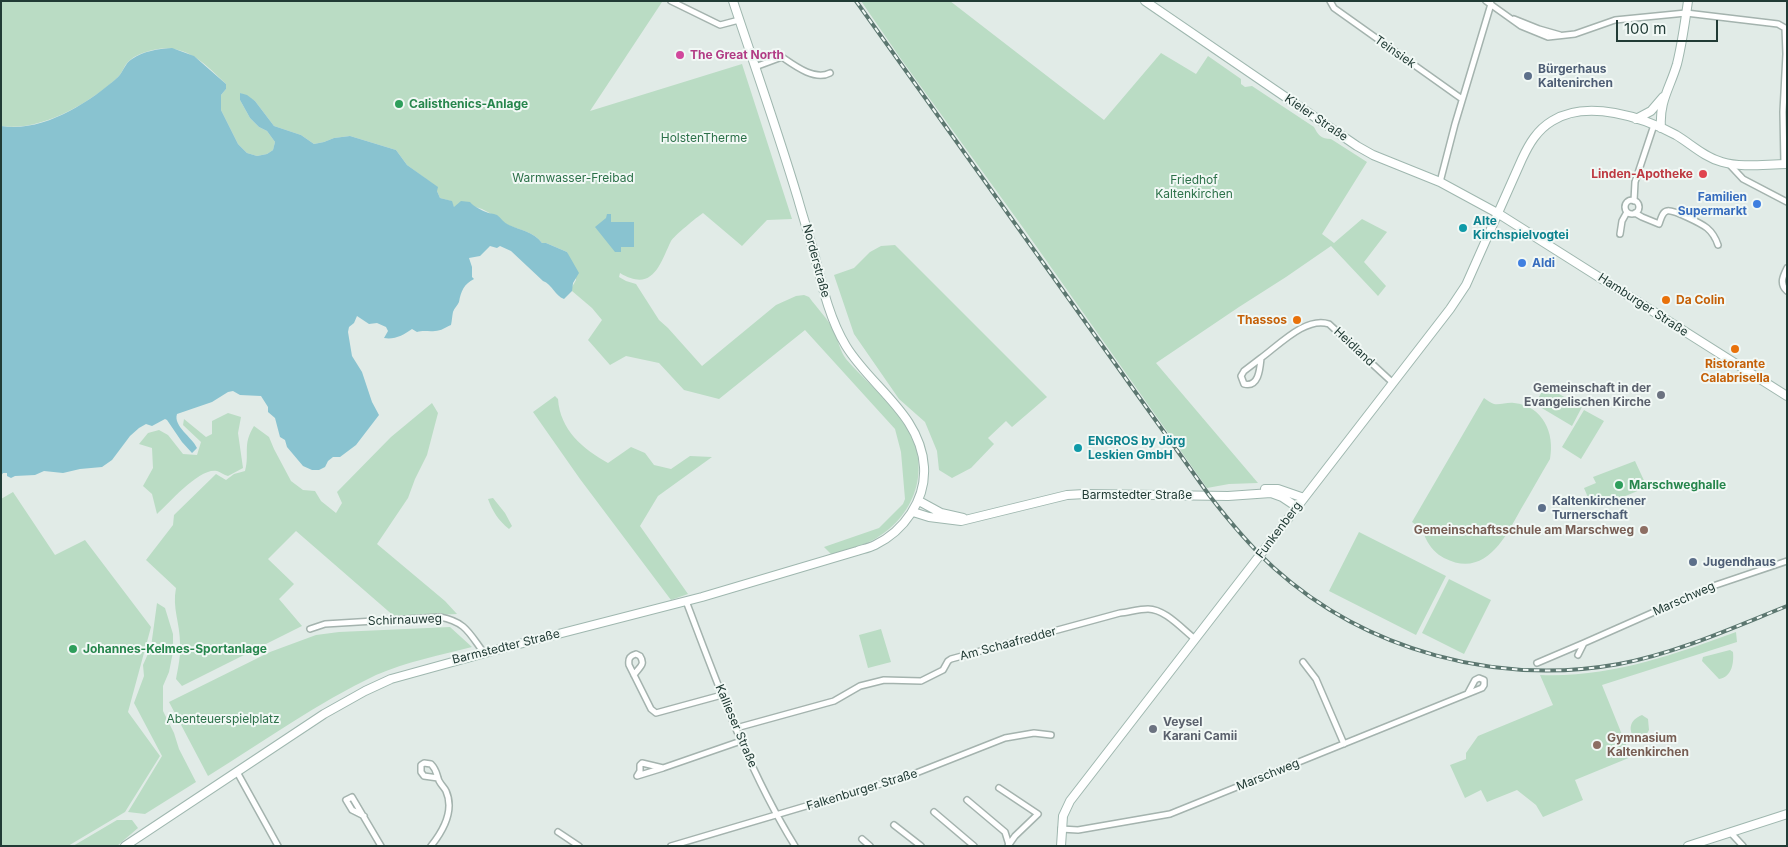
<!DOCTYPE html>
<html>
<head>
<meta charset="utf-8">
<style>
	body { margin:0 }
	#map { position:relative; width:1788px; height:847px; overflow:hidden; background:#e1ebe7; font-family:Inter,sans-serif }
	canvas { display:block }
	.frame { position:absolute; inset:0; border:2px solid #213b35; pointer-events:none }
	.scale { position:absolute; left:1616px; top:20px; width:102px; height:22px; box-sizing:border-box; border:2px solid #213b35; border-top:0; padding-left:6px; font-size:15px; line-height:18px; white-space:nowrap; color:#213b35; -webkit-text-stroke:4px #f1f8f5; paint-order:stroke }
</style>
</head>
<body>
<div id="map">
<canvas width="1788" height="847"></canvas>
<div class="frame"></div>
<div class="scale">100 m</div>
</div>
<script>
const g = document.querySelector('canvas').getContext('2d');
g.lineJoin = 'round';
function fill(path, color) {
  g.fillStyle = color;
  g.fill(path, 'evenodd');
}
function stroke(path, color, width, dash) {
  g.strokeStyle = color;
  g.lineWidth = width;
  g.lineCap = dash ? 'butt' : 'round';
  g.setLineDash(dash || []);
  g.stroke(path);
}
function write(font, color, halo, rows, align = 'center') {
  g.font = font + ' Inter,sans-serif';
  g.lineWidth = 4;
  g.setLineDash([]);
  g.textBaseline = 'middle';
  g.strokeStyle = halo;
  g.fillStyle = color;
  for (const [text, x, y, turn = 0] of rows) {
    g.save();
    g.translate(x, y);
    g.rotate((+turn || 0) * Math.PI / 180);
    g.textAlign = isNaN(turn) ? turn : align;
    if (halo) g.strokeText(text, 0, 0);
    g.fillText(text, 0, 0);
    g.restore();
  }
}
fill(new Path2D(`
	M1,1L662,2L590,111L742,64L792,219L767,220L742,246L703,213C697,217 674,236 671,241C660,264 653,293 620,273L619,277L626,281L636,284L659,320L668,328L702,366L776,305L796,296L804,295L809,297C817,308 828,319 834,331C838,340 840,351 846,359C864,380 887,398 903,421C933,463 918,514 875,539C862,546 846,550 832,555L824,547L879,528L903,504L905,499L901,452L895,429L805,330L719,399L684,390L659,363L626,356L610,365L588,340L602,320L592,308L572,291V287L576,280L567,252L546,243H542C534,232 520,230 508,225C499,220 491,213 482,209C474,206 462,207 454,207L451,201L440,198L437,191V187L407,165L396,150L350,136L334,138L324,142L314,144L301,135L274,126L255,101L240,93V100L250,118L259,127L267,131L275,142L273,150L267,154L257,156L247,153L238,144L221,110V95L226,89V84C204,63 186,43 153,50C145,52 135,55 129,61C124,65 123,72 118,77C90,103 41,132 1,126Z
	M861,1H950L1104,120L1161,53L1196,74L1208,56L1241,79V84L1245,87L1252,86L1314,127C1318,135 1321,139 1331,139L1367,162L1322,234L1334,243L1362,219L1387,232L1364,262L1386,286L1378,296L1331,246L1286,277L1239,307L1156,363L1258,483L1229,484L1207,488L1024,229L901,59Z
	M895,245L1047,397L1012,427L1006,421L988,438L994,444L971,468L952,478L939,470L937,451L925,422L899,399L854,334L834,275L854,268L870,252L881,246Z
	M1545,386L1582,407L1572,426L1535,404Z
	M555,396L558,399C560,430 583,449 608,463L631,447L645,453L654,465L671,469L690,456L712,457L658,496L640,526L688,594L671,600L580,479L533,412Z
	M1484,398C1487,400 1491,403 1494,404C1500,405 1508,402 1514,403C1543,406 1555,433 1550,459C1540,476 1531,492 1521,509C1505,538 1485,579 1444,558C1436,554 1430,547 1426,539C1424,535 1424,531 1421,528C1419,526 1414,524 1412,522Z
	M432,403L438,413L427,455L415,479L408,498L377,544L445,601L457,614L395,617L296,531L268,559L294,584L279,599L302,626L182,686L176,679C178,668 181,655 180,643C180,623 172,608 176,588L146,560L173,525L174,515L216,474L226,480L234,474L245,471C250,453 242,445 254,426L269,437L274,449L291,481L303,490L315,491L321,501L336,513L342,503L337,492L391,437Z
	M1584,410L1604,421L1581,459L1562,447Z
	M228,413L241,417L238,433L243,468L228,476C224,475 220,472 217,471C200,467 169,503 157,514L152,494L143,486L153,468L152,448L139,444L148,433L159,430L168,435L183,454L197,455L201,442L183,425L184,419L206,437L212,434V421Z
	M1635,461L1647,487L1604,505L1603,503L1592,507L1584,488L1596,483L1593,477Z
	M13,492L55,555L85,540L151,627L128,712L160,756L125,812L68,846H1V499Z
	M493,498L505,513L512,526L509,529C498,520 493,512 488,499Z
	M1359,532L1446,576L1416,635L1329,591Z
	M1449,579L1491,600L1464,654L1422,633Z
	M157,603L165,608L173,634V652L169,672L163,686V711L174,733L179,749L196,782L145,814L128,812L162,756L134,703L144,676L143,665L151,647Z
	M450,627L472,647C440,655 406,662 376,675C317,703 263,742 208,776L169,702L270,652L316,635L339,632Z
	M881,629L891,662L868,668L859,635Z
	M1736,632L1737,642L1602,685L1631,757L1575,780L1583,800L1543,817L1536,805L1517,790L1487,802L1481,790L1465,798L1450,765L1466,759V753L1478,736L1553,705L1540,675C1609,678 1673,655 1736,632Z
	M1730,650L1733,652C1734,663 1732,677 1719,679L1702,661L1703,657Z
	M1642,715L1648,719L1649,730L1644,739L1637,741C1627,731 1629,720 1642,715Z
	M117,820H132L138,828L117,846H73Z`), '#badcc4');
fill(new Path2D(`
	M172,48L194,56L226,84V89L221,95V110L238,144L247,153L257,156L267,154L273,150L275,142L267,131L259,127L250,118L240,100V93L247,95L255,101L274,126L301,135L314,144L324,142L334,138L350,136L396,150L407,165L438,187L437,191L440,198L452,201L454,207L461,201L470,202C473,206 481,210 486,212C489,214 493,213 497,215C501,218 504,223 509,225C520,230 534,232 542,243H546L567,252L579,273L573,283L572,291L564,299C555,296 552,284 543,281L511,251L500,246L497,248L490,246L480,256L469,258L472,267V277L474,279C464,284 461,291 459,302C458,305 454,308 453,312C452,316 452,321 451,325C446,327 441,331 435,331C429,332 424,330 417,332L412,329C404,335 394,340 384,338L388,331L386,327L377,323L369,324L357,316L354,323L349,327L348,332L352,356L362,372L372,402L379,415L356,445L340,457H333L328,461L325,467L319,470H312L303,466L287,447L285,440L280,437L275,418L268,412V407L261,396L240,395L233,391L228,392L212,402L177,414C173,426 192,437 197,448L192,453L182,442L167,420L165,419L152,426L146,424L139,428L130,436L112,460L102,467L80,469L63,473L44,471L35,475L15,476L11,478L7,476V473H3L1,476V126C42,133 89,103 118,77C123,72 125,63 132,59C144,51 157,49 172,48Z
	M607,214H611V222H634V247H621V252H615L595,227L606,218Z`), '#89c3d0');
const street = new Path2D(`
	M671,1L720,25L739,20
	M1330,1L1334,8L1462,99
	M1486,1L1521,26L1548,37L1575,34L1615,20L1686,13L1778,24L1785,28L1786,54L1783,112L1784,164
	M1514,19L1539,29L1560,35
	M755,67L782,57C795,66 815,81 830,73
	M1729,164L1743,179L1787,202
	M1440,182L1455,124L1491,4
	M1625 207a7 7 0 1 1 14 0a7 7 0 1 1-14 0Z
	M1634,201L1635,182L1654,125
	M1635,213L1642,217L1659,224C1661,219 1662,212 1667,211C1673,209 1702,224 1707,228C1713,233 1716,239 1718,245
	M1620,234L1622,221L1627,212
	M1787,268C1783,276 1779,284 1787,291
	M1261,358L1244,371L1241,376L1244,384C1259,388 1260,368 1261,358C1279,345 1306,316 1329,324L1393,383
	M686,601C718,685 748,770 795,846
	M310,629L325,624L440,617C466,622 469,633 484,653
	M1578,655L1584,643L1713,586L1787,561
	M1303,662L1316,679L1344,744
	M1537,663L1584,643
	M634,675C639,667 646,665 640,656L636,654C630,656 628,658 629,665L651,709L656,713L722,695
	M736,728L834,701L860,686L884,680L921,681L943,670L948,661L951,659L1120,613C1129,612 1139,609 1148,609C1165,609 1182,629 1195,639
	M663,768L637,776L640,771V765L642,763L663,768L741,741
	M237,772L278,846
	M999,788L1038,814L1015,836L1008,846
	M967,800L1005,832L1009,845
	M934,812L974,846
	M364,816L352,810L346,800L352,797L381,846
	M894,825L921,846
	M1061,829L1078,830L1170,814L1482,688L1484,685V680L1479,678L1475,680L1468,693
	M558,832L579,846
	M1730,832L1743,846
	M862,839L870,846
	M431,846C443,831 455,811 446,791C444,787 439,783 438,778C436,772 436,769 431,764L424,763L421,765V772L424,776L438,778
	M671,846L911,775L1005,738L1034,733L1051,735`);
const secondary = new Path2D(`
	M1145,1L1357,146L1373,155L1440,182L1499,214L1787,396
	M1636,119L1651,111L1663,97
	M1661,128C1659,101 1670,88 1677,64C1682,44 1685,22 1688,1
	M1265,489H1278L1304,498
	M919,501L941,513L963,518
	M913,512L929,517L961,521L1067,495L1085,494L1228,496L1271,493L1282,497L1297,507
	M125,846L324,714L365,691L391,679L496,650L702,597L857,551C863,549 869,548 875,545C904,531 926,500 924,467C921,415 871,387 846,346C829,318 822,285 814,253C809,235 803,217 798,199C778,132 755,67 733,1
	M1061,846L1063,816L1070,801L1450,309L1466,285L1522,159C1529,144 1537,130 1552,121C1587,99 1643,117 1676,135C1691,144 1704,157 1722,162C1742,168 1766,164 1787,164
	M1688,846L1787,814`);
stroke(street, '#a4b3ae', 8);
stroke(secondary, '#9fb7af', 10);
stroke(street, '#fff', 5);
stroke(secondary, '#fff', 8);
const rail = new Path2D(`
	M856,1L1209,495C1229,521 1250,546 1274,568C1366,651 1498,686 1619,664C1677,653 1732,628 1787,606`);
stroke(rail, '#5c7770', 4);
stroke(rail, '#f1f8f5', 2, [5.5]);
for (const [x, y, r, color] of [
	[680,55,5,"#d1479c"],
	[1528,76,5,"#5c6f8a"],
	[399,104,5,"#2e9e5b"],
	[1703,174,5,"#e0444e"],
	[1757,204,5,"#3f7fe0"],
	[1463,228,5,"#0f9aa8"],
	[1522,263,5,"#3f7fe0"],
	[1666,300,5,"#e8710a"],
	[1297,320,5,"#e8710a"],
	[1735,349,5,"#e8710a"],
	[1661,395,5,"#6b7280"],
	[1078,448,5,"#0f9aa8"],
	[1619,485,5,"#2e9e5b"],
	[1542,508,5,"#5c6f8a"],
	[1644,530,5,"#8d6e63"],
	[1693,562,5,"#5c6f8a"],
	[73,649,5,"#2e9e5b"],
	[1153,729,5,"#6b7280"],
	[1597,745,5,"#8d6e63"]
]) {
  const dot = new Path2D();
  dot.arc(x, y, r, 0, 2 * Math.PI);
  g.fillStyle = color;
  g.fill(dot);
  stroke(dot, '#f1f8f5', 2);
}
write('12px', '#213b35', '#f1f8f5', [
	["Teinsiek",1395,52,35],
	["Kieler Straße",1316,118,34],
	["Norderstraße",816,261,75],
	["Hamburger Straße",1643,305,33],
	["Heidland",1354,347,43],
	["Barmstedter Straße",1137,495],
	["Funkenberg",1279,530,-53],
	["Marschweg",1684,599,-24],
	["Schirnauweg",405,620,-2],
	["Am Schaafredder",1008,644,-15],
	["Barmstedter Straße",506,647,-14],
	["Kallieser Straße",736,726,67],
	["Marschweg",1268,775,-22],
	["Falkenburger Straße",862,790,-17]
]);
write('bold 12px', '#b23c85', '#f1f8f5', [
	["The Great North",690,55]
], 'left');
write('bold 12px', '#4e5e75', '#f1f8f5', [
	["Bürgerhaus",1538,69],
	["Kaltenirchen",1538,83],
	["Kaltenkirchener",1552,501],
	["Turnerschaft",1552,515],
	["Jugendhaus",1703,562]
], 'left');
write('bold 12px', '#27864d', '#f1f8f5', [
	["Calisthenics-Anlage",409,104],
	["Marschweghalle",1629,485],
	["Johannes-Kelmes-Sportanlage",83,649]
], 'left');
write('12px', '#2c7149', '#f1f8f5', [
	["HolstenTherme",704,138],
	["Warmwasser-Freibad",573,178],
	["Friedhof",1194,180],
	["Kaltenkirchen",1194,194],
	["Abenteuerspielplatz",223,719]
]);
write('bold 12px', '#be3a42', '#f1f8f5', [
	["Linden-Apotheke",1693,174]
], 'right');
write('bold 12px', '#366cbe', '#f1f8f5', [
	["Familien",1747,197],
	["Supermarkt",1747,211],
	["Aldi",1532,263,"left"]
], 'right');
write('bold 12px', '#0d838f', '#f1f8f5', [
	["Alte",1473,221],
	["Kirchspielvogtei",1473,235],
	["ENGROS by Jörg",1088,441],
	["Leskien GmbH",1088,455]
], 'left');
write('bold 12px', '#c56008', '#f1f8f5', [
	["Da Colin",1676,300],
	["Thassos",1287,320,"right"],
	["Ristorante",1735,364,"center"],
	["Calabrisella",1735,378,"center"]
], 'left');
write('bold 12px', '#5b616d', '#f1f8f5', [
	["Gemeinschaft in der",1651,388],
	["Evangelischen Kirche",1651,402],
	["Veysel",1163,722,"left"],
	["Karani Camii",1163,736,"left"]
], 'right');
write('bold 12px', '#785e54', '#f1f8f5', [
	["Gemeinschaftsschule am Marschweg",1634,530],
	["Gymnasium",1607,738,"left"],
	["Kaltenkirchen",1607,752,"left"]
], 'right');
</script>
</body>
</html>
